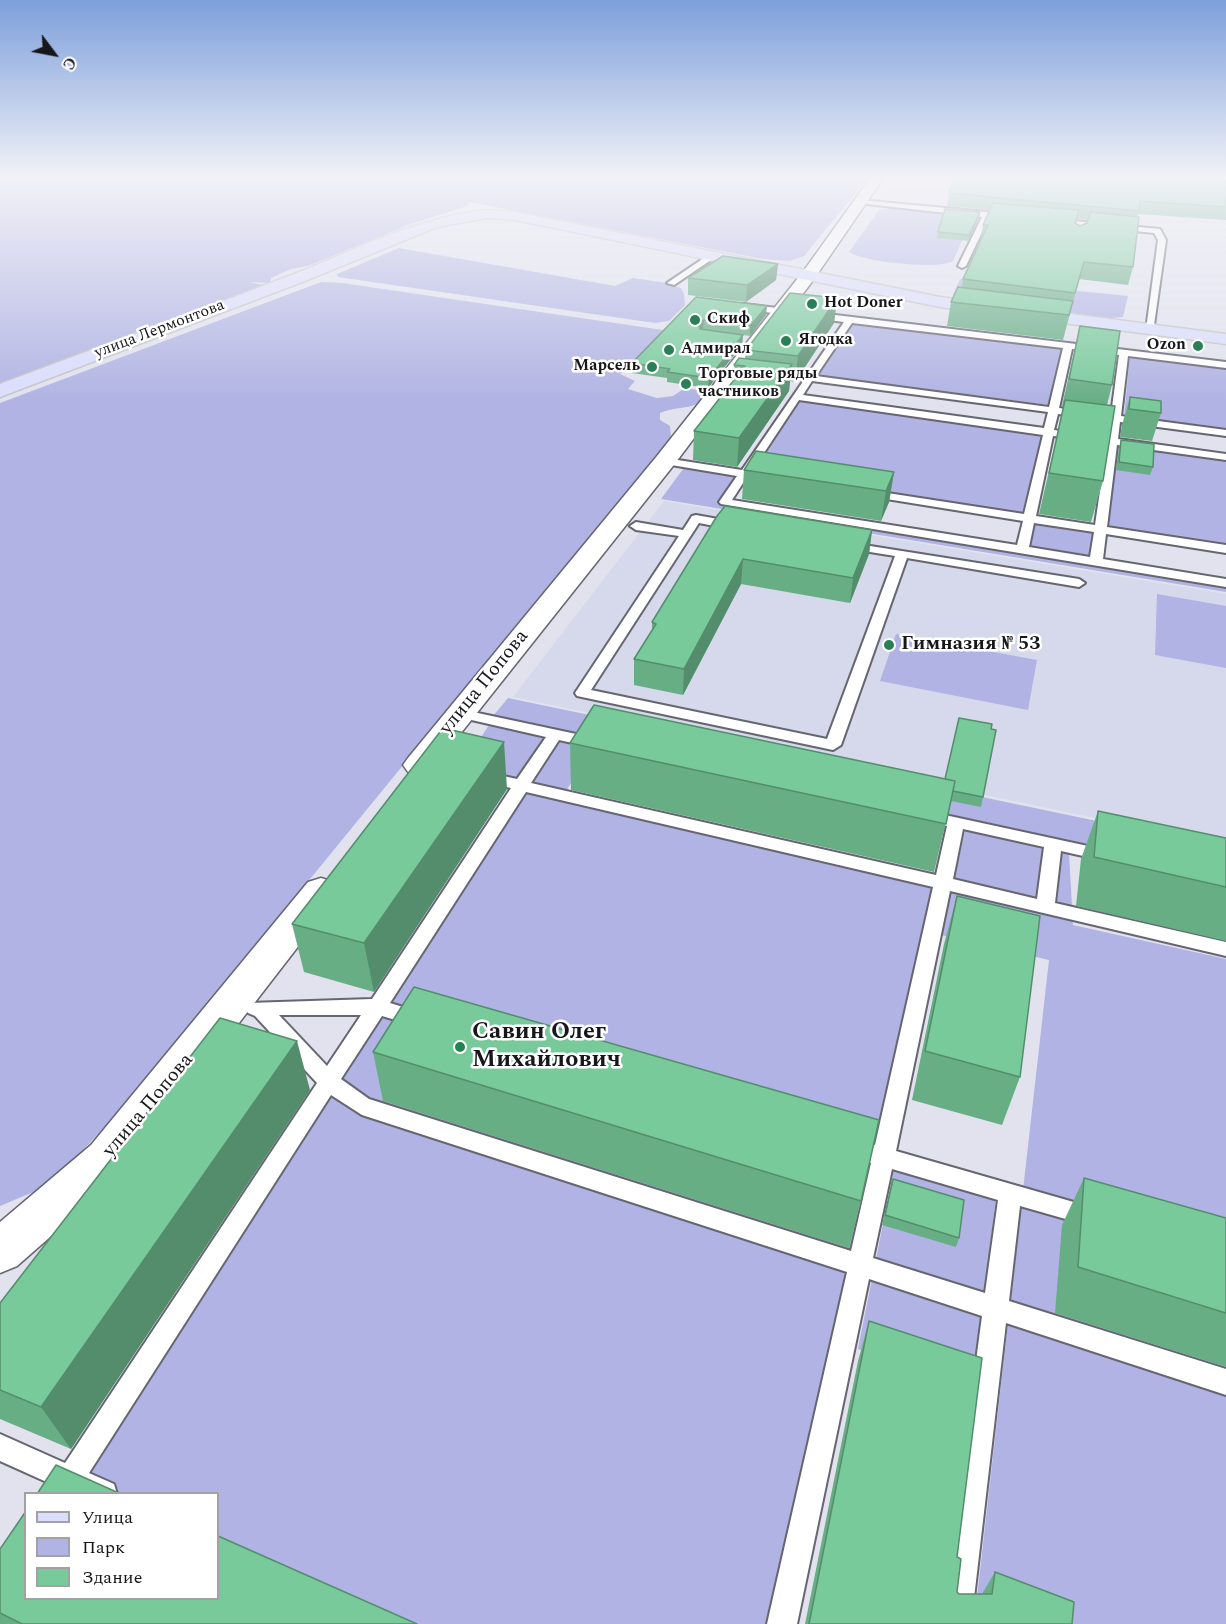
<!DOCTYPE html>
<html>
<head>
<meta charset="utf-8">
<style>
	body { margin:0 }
	#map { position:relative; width:1226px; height:1624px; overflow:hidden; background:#e1e2ee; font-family:Spectral,serif }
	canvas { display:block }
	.legend { position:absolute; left:24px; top:1492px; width:195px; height:108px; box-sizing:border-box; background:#fff; border:2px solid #a2a2a4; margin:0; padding:8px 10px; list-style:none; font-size:18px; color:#17171b }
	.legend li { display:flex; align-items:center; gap:12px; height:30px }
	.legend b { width:30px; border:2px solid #a2a2a4 }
	.north { position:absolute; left:24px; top:24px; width:60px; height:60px; -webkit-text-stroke:4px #fff; paint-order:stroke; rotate:122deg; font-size:16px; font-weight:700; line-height:24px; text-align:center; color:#17171b }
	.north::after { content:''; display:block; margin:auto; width:21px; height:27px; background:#17171b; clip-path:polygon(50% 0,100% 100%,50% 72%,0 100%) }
</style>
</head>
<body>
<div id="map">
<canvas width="1226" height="1624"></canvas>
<ul class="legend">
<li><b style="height:8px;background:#daddfc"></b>Улица</li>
<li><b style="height:16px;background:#b0b3e3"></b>Парк</li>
<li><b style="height:16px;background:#78ca9b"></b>Здание</li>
</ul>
<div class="north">С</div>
</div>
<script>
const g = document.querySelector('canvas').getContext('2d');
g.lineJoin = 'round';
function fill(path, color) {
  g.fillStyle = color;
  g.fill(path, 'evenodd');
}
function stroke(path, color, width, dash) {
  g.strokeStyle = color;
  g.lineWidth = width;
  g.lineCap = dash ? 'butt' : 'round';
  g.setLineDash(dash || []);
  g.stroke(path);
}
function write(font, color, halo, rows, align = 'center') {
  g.font = font + ' Spectral,serif';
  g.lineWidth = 5;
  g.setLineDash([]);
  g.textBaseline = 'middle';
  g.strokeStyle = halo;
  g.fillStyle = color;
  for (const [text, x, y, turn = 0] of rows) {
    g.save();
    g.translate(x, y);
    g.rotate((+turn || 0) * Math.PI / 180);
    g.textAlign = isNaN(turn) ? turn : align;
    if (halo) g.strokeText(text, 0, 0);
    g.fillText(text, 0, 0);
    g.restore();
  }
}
fill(new Path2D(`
	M664,501L1226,594V845L513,697Z`), '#d6d8eb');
fill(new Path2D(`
	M0,177H869L804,256L790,261L763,259L469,202L467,206L411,224L308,266L291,269L271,278L270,283L248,282L263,285L0,385Z
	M897,207L959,213L972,218L953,261C939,270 863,262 849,252L879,210Z
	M399,248L615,286L633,278L667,283L681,288L684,294L685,305L669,321L655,323L338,277L337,274Z
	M960,279L1128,296L1123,317L1109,318L996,304L953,295Z
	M321,282L342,283L663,330L656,341L620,374L635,381L628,389L657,398L673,396L685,388L712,392C696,412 682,404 660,413V420L670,426L671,437L128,1102L50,1185L0,1206V403Z
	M851,320L1063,347L1050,405L818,376Z
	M1130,355L1226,367V430L1124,416Z
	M798,399L1042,434L1024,514L752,471Z
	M1115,444L1226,460V547L1105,528Z
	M686,465L739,473L720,501L1226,585V592L661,499Z
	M1034,520L1098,530L1093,560L1026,549Z
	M1157,594L1226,606V668L1155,655Z
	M896,634L1037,660L1028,710L880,681Z
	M508,698L1226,848V874L493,716Z
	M491,722L594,746L566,791L939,879L766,1624H0V1614L26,1598H218V1494L76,1493L525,783L460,769Z
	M965,831L1069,853L1073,925L1226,959V1624H974L1049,960L941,935Z
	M894,1169L996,1197L973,1389L858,1349Z`), '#b0b3e3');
const lane = new Path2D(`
	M860,200L987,212L1012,217L1008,219L989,217L966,266L962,268L958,266L982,217L858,203Z
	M1052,219L1160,229L1166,240L1153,332L1146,330L1158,240L1154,233L1055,223Z
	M710,254L717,256L674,285L667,283Z
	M744,304L1226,362V368L1128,356L1121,416L1226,430V436L1120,422L1118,439L1226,454V460L1117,445L1107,527L1226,545V553L1106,534L1103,559L1226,579V587L721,504L719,502L737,476L665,464L660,461L665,458L742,470L844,322L741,309ZM852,323L1063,348L1049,407L816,376ZM1072,349L1119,355L1111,415L1059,408ZM812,381L1048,412L1044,428L803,395ZM799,400L1043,435L1024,514L868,490L862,493L868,496L1023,521L1017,545L732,500L747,477L754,478L760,475L752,471ZM1058,414L1110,421L1107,437L1054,430ZM1053,436L1107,443L1095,525L1036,516ZM1034,523L1094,532L1090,557L1029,547Z
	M696,515L735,522L741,526L735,530L699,523L591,690L827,739L895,556L845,548V542L1079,579L1085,583L1079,587L907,558L841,745L833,750L577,696L575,693L679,536L636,530L630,526L636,522L683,530L692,516Z
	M459,709L595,738L603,743L595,748L559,740L531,783L936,875L947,826L939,824L937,820L945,815L1111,851L1114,855L1111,859L1105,861L1061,851L1055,903L1226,942V956L950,891L896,1151L1098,1209L1101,1216L1098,1223L1090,1226L1020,1206L1009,1301L1226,1369V1395L1006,1323L971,1624H941L982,1316L869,1279L797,1624H767L847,1272L362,1115L331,1095L89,1473L114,1484L117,1494H47L51,1484L0,1461V1434L65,1463L317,1083L255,1016L248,1013L245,1008L248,1003L372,999L511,788L479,781L477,777L479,773L485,772L517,779L546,737L454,716L452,713ZM526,792L933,887L875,1145L852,1139L844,1141L841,1148L844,1155L871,1163L851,1251L369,1099L341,1079L382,1016L419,1027L426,1024L429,1019L426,1014L390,1003ZM963,829L1044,847L1037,899L953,879ZM279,1015H361L327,1066ZM892,1169L998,1200L985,1293L873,1258Z`);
const street = new Path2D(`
	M808,271L814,273L816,276L814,279L673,466L430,772L419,775L408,772L403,765L408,758L657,456L802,273Z
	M321,878L334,882L339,891L334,900L123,1173L17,1266L0,1273V1222L91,1145L308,882Z`);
const secondary = new Path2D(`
	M871,177H884L814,279H802L800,276Z`);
const primary = new Path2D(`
	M487,210L515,212L940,297L1226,334V344L940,307L515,220L487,218L437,227L305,281L0,397V384C98,347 197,312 294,274C358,249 417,217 487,210Z`);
stroke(lane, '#656670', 4);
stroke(street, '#656670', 3);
stroke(secondary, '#656670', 3);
stroke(primary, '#c3c3c4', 3);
fill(lane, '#fff');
fill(street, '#fff');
fill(secondary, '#fff');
fill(primary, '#daddfc');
fill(new Path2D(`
	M1226,177V220L1138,214L1133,267L1128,285L1079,279L1063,340L947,326L951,302L962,287L963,279L980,242L983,225L990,210L947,206L949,193ZM1077,219L1088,220L1087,223L1080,226L1076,224Z
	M980,212L979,218L968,241L937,238L938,232Z
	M778,264L776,280L746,302L688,295V278Z
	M696,297L766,315L750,336L702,329L743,335L742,345L708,388L667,382V378L632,373V363Z
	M837,298L834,323L795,382L790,381L789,391L737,467L693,460L694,431L733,382L734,365L745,358L746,350Z
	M1080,326L1112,385L1107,405L1103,481L1091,522L1039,514L1064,406H1062Z
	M1130,397L1161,413L1152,441L1120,437L1122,425Z
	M1121,440L1153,467L1150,475L1116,470L1119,448Z
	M744,470L894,472L889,502L881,521L742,499Z
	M717,516L872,530L869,554L850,603L741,584L683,695L634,685V659L652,630V622Z
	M594,705L983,797L981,807L951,801L934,872L571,790L570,743Z
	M507,789L374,992L304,972L292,924Z
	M1098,811L1226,838V941L1076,906L1081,859Z
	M957,896L1020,1077L1002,1125L912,1100L944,944Z
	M373,1052L861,1201L849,1248L383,1101Z
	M310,1090L71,1449L0,1419V1303Z
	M1084,1178L1226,1218V1367L1055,1313L1062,1225Z
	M893,1179L959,1238L956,1247L882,1225Z
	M869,1321L957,1557V1592L959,1594H982L995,1572L1072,1624H805L858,1361Z
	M0,1549L417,1624H0Z`), '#67ae85');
fill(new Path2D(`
	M980,212L979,218L968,241L969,235Z
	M778,264L776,280L746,302L747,285Z
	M837,298L834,323L795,382L798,356Z
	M767,306L766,315L750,336V326Z
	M704,320L703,329L698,332V323Z
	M743,335L742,345L708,388L709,378Z
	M792,364L789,391L737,467L739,438Z
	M894,472L889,502L881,521L886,491Z
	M872,530L869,554L850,603L853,578Z
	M743,559L741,584L683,695L684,669Z
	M504,742L507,789L374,992L364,943Z
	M297,1041L310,1090L71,1449L41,1407Z`), '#548d6c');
const building = new Path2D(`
	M954,177H1226V207L1140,201L1139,211L949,193Z
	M993,203L1079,210L1075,223L1080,226L1087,223L1091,212L1139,217L1133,267L1084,262L1075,293L963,279L988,225H983Z
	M945,209L980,212L969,235L938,232Z
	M723,256L778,264L747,285L688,278Z
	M958,287L1073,301L1069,315L951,302Z
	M790,293L837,298L798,356L746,350Z
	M696,297L767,306L750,326L704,320L698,323L700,329L743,335L709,378L667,372L670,369L632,363Z
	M1080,326L1120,331L1112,385L1069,379Z
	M739,358L792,364L739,438L694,431L745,366L734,365Z
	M1130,397L1161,401V413L1129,409Z
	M1065,400L1115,406L1103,481L1049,473Z
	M1121,440L1154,444L1153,467L1119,462Z
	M756,451L894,472L886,491L744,470Z
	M725,506L872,530L853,578L743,559L684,669L634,659L656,624L652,622L717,516Z
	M594,705L955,781L946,824L570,743Z
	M959,718L992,724L991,729L996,730L983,797L953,791L955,781L945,779Z
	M443,728L504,742L364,943L292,924Z
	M1098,811L1226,838V887L1094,857Z
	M957,896L1040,916L1020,1077L925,1051Z
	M414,987L879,1120L861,1201L373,1052Z
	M220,1018L297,1041L41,1407L0,1390V1303Z
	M1084,1178L1226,1218V1313L1078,1267Z
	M893,1179L964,1200L959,1238L885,1215Z
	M869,1321L982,1358L957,1557L961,1559L957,1592L959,1594H992L995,1572L1074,1602L1072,1624H809Z
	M56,1465L121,1494H37Z
	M26,1511V1599H218V1536L417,1624H22L0,1613V1549Z`);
fill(building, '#78ca9b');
stroke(building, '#548d6c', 1.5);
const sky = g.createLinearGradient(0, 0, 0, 404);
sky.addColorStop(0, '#7d9fdb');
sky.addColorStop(0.44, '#f2f2f7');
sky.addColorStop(1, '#f2f2f700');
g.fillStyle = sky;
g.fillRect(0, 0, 1226, 404);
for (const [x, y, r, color] of [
	[812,304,6,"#298054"],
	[695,320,6,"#298054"],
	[786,341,6,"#298054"],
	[1198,346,6,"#298054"],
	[669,350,6,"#298054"],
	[652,367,6,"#298054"],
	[686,384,6,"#298054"],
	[889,645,6,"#298054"],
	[460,1047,6,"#298054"]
]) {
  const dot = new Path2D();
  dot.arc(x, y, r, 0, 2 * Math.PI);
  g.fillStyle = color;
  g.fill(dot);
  stroke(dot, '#fff', 2);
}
write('bold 16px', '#17171b', '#fff', [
	["Hot Doner",824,304],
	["Скиф",707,320],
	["Ягодка",798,341],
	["Ozon",1186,346,"right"],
	["Адмирал",681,350],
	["Марсель",640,367,"right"],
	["Торговые ряды",698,375],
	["частников",698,393]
], 'left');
write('16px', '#17171b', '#fff', [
	["улица Лермонтова",160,330,-21]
]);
write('bold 20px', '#17171b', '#fff', [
	["Гимназия № 53",901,645]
], 'left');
write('20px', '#17171b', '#fff', [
	["улица Попова",485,683,-51],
	["улица Попова",149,1106,-50]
]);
write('bold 24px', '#17171b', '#fff', [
	["Савин Олег",472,1033],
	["Михайлович",472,1061]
], 'left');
</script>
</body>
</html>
